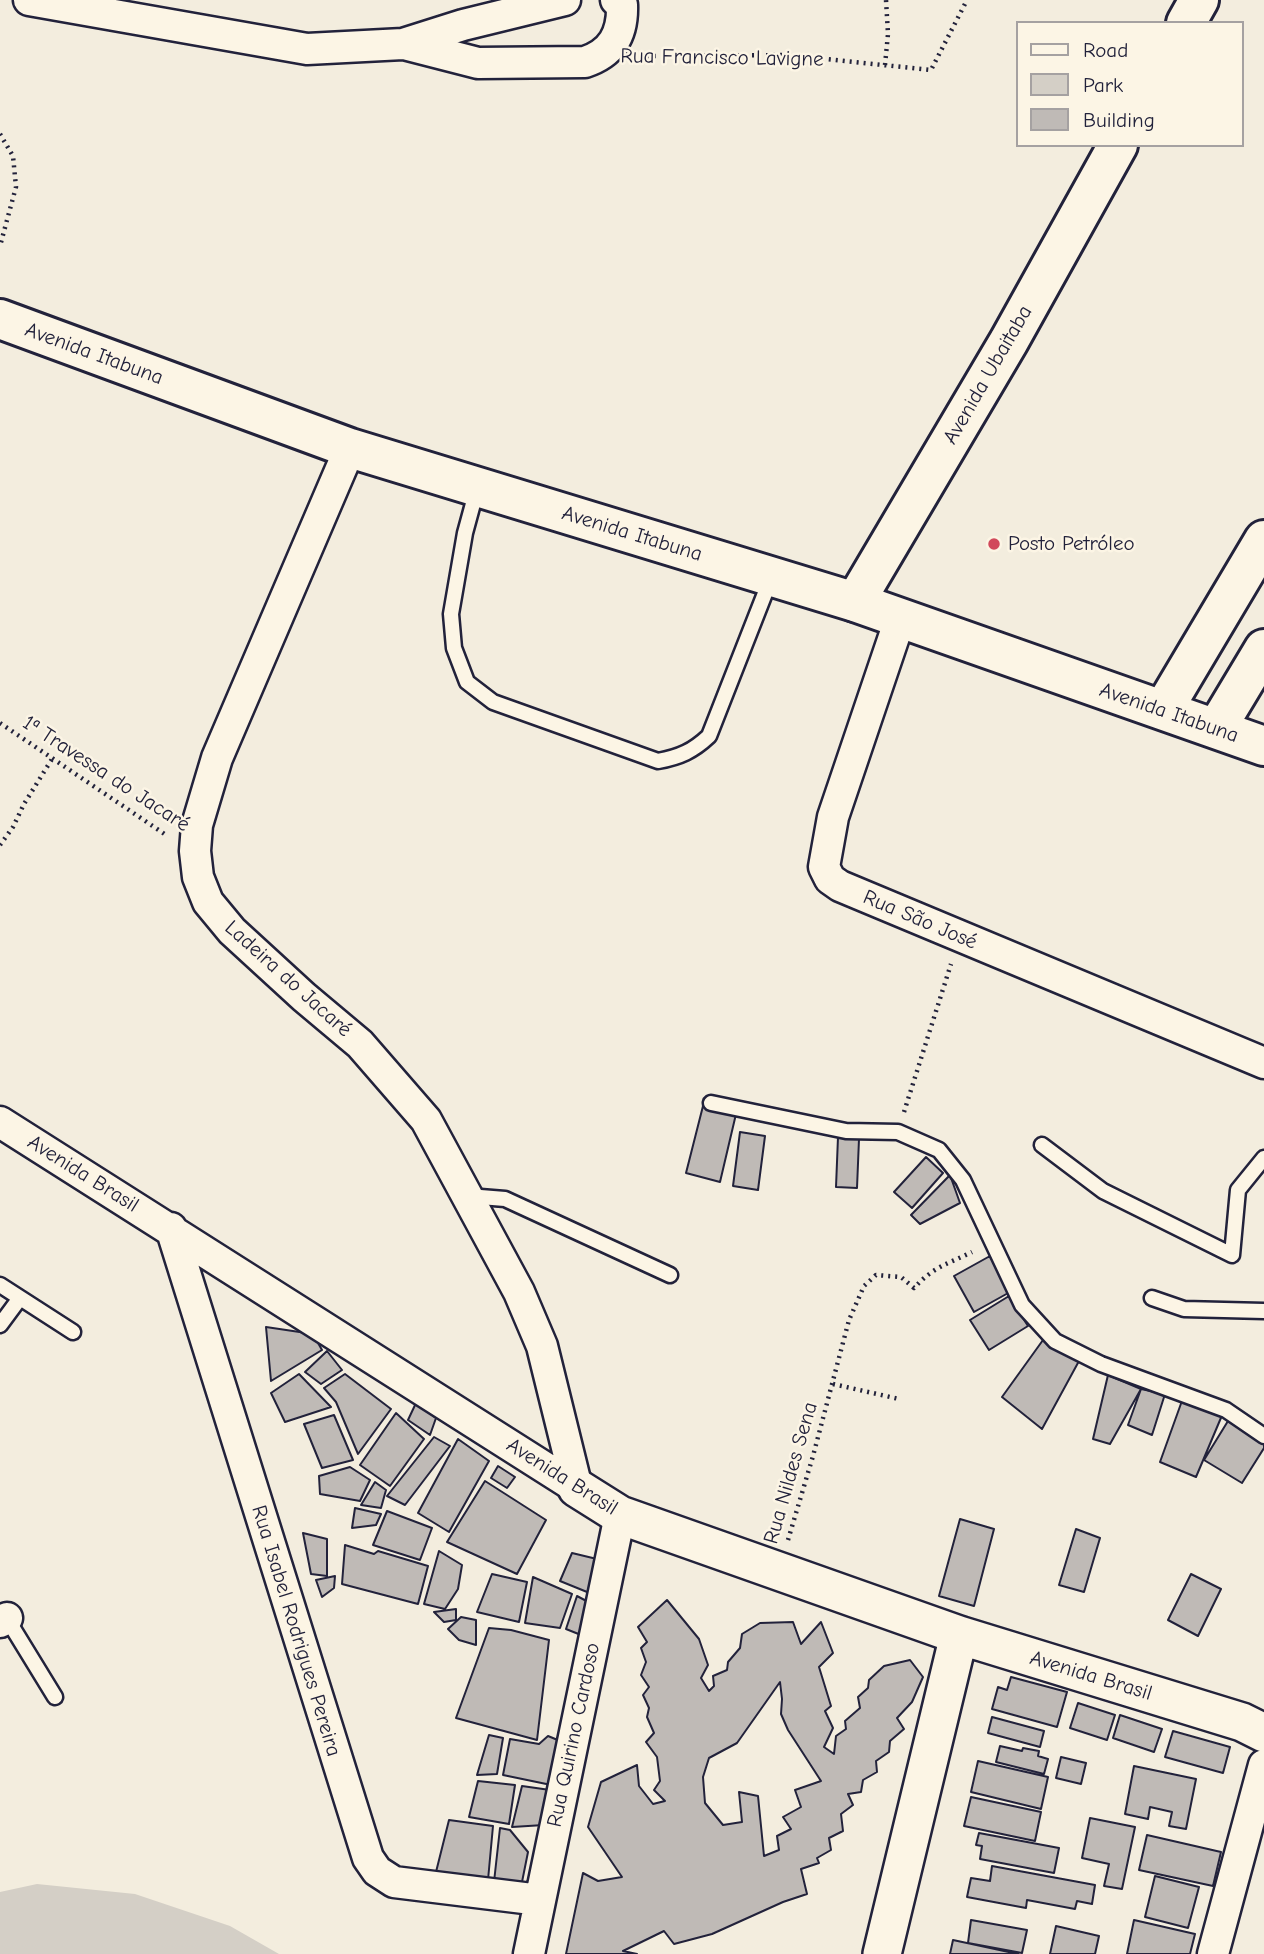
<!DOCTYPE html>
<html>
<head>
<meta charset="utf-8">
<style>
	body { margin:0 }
	#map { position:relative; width:1264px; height:1954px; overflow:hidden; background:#f3edde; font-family:"Comic Neue",sans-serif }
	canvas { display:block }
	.legend { position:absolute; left:1016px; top:21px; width:228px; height:126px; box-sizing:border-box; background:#fcf5e5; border:2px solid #a5a1a1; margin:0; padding:9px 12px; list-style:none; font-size:21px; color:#22223b }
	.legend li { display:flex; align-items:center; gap:14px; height:35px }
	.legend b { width:35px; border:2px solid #a5a1a1 }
</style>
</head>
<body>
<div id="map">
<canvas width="1264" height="1954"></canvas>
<ul class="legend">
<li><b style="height:9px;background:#fcf5e5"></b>Road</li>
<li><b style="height:19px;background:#d4cfc6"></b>Park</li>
<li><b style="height:19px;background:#bfbab6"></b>Building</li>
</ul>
</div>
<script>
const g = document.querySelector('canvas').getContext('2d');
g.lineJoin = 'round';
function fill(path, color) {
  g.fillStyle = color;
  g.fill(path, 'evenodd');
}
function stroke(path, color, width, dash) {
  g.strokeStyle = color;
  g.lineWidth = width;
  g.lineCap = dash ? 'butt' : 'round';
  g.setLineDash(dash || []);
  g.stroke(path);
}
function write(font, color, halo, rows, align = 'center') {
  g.font = font + ' "Comic Neue",sans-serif';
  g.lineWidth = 5;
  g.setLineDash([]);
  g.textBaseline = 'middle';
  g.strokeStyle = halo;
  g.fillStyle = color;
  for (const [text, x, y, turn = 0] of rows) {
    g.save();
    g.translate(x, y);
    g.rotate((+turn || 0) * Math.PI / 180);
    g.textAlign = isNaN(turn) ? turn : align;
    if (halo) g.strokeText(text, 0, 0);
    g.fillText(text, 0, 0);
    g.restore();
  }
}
fill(new Path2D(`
	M37,1884L135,1894L230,1926L279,1954H0V1892Z`), '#d4cfc6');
const building = new Path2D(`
	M703,1106L736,1114L720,1182L686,1173Z
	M740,1132L765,1136L758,1190L733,1186Z
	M838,1137L859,1139L857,1188L836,1187Z
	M926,1157L943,1173L912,1208L894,1192Z
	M950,1175L960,1203L920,1224L911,1215Z
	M990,1256L1010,1292L974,1312L954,1276Z
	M1009,1296L1028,1326L989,1350L970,1320Z
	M266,1327L313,1334L322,1350L271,1381Z
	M1043,1340L1079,1361L1042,1429L1002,1397Z
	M327,1351L342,1370L321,1384L305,1372Z
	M299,1374L331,1407L285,1422L271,1393Z
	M345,1374L391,1409L358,1454L336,1402L324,1388Z
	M1108,1375L1141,1389L1110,1444L1093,1439Z
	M1141,1389L1165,1394L1152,1435L1128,1425Z
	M1183,1398L1223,1413L1196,1477L1160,1462Z
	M416,1403L436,1418L430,1435L408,1420Z
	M396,1413L424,1439L390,1486L360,1465Z
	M334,1415L353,1460L322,1468L304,1424Z
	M1228,1421L1264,1443V1448L1242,1483L1204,1460Z
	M434,1437L450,1446L405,1505L387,1496Z
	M458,1439L489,1461L449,1532L418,1513Z
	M498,1466L515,1477L507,1488L491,1478Z
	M350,1467L370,1480L360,1501L320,1494L319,1476Z
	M485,1481L546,1520L517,1574L447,1542Z
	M375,1482L386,1490L381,1508L361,1505Z
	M355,1508L381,1514L376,1525L352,1528Z
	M387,1511L432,1528L420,1560L373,1545Z
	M960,1519L994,1529L974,1606L939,1596Z
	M1076,1529L1100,1538L1084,1592L1059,1585Z
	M303,1533L327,1539V1576L311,1574Z
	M345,1545L374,1554L378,1551L428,1566L418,1604L342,1584Z
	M439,1551L462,1565L458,1589L445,1609L424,1604Z
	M572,1553L601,1560L592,1594L560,1581Z
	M492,1574L527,1582L519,1622L477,1612Z
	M1191,1574L1221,1589L1198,1636L1168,1620Z
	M335,1576L334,1588L322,1597L316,1580Z
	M533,1577L572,1594L560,1628L525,1623Z
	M577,1596L594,1605L586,1637L566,1629Z
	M667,1600L699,1639L708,1665L701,1678L709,1691L714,1686L713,1676L727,1670L728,1662L740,1648L742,1634L760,1623L793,1622L801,1644L821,1622L833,1653L819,1667L831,1706L825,1711L833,1728L824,1747L834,1754L836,1736L846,1729L845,1721L860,1708L858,1697L868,1688L869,1680L884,1666L910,1660L923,1677L912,1702L897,1718L904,1729L890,1741L889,1752L876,1761L877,1772L863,1780L861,1792L848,1794L853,1805L841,1814L843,1831L829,1838L831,1850L817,1858L819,1863L801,1869L807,1894L783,1902L712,1934L674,1944L664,1931L623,1951L637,1954H566L583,1873L598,1881L622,1877L588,1827L601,1782L637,1765L639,1786L653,1804L665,1801L654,1790L660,1781L657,1757L646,1742L654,1733L647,1717L649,1708L643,1695L649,1687L641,1675L646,1662L641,1648L647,1642L638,1627Z
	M456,1609V1620L444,1622L434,1612Z
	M461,1617L476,1620V1645L459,1640L448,1629Z
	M489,1628L511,1630L549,1640L537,1740L456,1718Z
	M1011,1677L1067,1692L1057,1727L992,1709L998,1687L1007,1690Z
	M780,1682L782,1699L781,1714L788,1730L821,1781L795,1790L801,1807L783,1817L791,1829L777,1836L779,1850L764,1856L758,1796L739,1792L742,1822L723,1825L705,1803L703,1777L709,1758L737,1743Z
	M1078,1703L1115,1715L1107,1740L1070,1728Z
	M1120,1715L1162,1729L1154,1752L1113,1738Z
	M992,1717L1044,1731L1040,1747L988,1733Z
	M1173,1731L1230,1747L1223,1773L1165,1757Z
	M489,1735L503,1738L497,1774L477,1775Z
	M548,1736L565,1743L556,1786L503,1775L510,1739L539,1744Z
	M1000,1746L1022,1751L1023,1748L1039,1751L1038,1756L1048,1759L1044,1774L996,1762Z
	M1061,1757L1086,1763L1081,1784L1056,1778Z
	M978,1761L1048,1777L1041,1809L971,1792Z
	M1134,1766L1196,1779L1186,1829L1169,1826L1172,1812L1150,1807L1148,1819L1125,1814Z
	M478,1781L515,1785L509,1824L469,1817Z
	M522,1786L550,1790L544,1825L512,1827Z
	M971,1797L1041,1812L1035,1841L964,1826Z
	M1090,1818L1135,1827L1122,1889L1104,1886L1109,1864L1082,1858Z
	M449,1820L493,1826L488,1880L436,1872Z
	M500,1828L510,1830L528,1852L521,1887L494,1882Z
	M979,1833L1059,1848L1054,1873L980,1859L982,1846L976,1845Z
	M1147,1835L1221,1852L1213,1886L1139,1870Z
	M992,1866L1095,1885L1092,1904L1077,1901L1075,1909L1027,1900L1026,1908L967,1897L971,1878L990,1881Z
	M1155,1876L1199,1887L1188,1928L1145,1917Z
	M971,1920L1027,1930L1022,1953L968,1943Z
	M1134,1920L1195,1934L1190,1954H1127Z
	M1056,1926L1099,1936L1095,1954H1050Z
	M953,1940L1018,1954H950Z`);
fill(building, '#bfbab6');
stroke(building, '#22223b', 2);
const service = new Path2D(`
	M477,489L465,533L451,614L454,648L467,682L493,702L658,761C680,757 693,751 709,736L771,578
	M711,1103L846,1131L898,1132L939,1150L963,1180L1022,1305L1055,1341L1101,1364L1226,1410L1264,1436
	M1042,1145L1103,1191L1232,1255L1238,1190L1264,1158
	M468,1196L505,1199L670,1275
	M0,1285L73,1332
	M1152,1298L1184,1309L1264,1311
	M0,1325L20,1298
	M6,1617L55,1697`);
const minor = new Path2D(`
	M29,0L307,49L403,44L463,25L565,0
	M404,44L478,63L585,62C612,53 623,34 622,5L616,0
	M350,448L217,758L197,825L195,851L198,877L208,902L232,931L304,997L360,1044L426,1120L519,1292L542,1346L577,1488
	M900,619L833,817L824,867L830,879L840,886L1264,1063
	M0,1122L577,1488
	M171,1228L368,1858L377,1871L394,1882L540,1900
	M0,1622L7,1618
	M529,1954L620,1515
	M1213,1954L1264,1765`);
const tertiary = new Path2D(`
	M577,1488L620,1515L959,1635L1242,1722L1264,1733
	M882,1954L959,1635`);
const secondary = new Path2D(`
	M1186,23L1199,0
	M855,602L1009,341L1118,145`);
const primary = new Path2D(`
	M0,319L350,448L855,602L1264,746
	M1163,710L1264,540
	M1216,729L1264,649`);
stroke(service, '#22223b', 19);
stroke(minor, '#22223b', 35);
stroke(tertiary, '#22223b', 42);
stroke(secondary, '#22223b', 44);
stroke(primary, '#22223b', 44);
stroke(new Path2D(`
	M640,56L787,55L931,70L967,0
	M885,65L888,34L886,0
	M0,134L13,156L16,187L0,246
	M0,723L166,835
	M0,845L13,827L24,804L52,759
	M904,1112L951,964
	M833,1384L899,1399
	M788,1540L813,1456L849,1320L864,1286L876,1275L901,1277L914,1288C934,1266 948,1264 972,1252`), '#22223b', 4.5, [2, 5]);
stroke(service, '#fcf5e5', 14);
stroke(minor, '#fcf5e5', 30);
stroke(tertiary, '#fcf5e5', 37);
stroke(secondary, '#fcf5e5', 38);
stroke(primary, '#fcf5e5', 38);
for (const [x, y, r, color] of [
	[994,544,7,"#d1495b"]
]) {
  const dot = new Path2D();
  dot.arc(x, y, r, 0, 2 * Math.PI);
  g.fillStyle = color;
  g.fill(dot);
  stroke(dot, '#fcf5e5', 2.5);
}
write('21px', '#22223b', '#fcf5e5', [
	["Rua Francisco Lavigne",722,58,1],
	["Avenida Itabuna",94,354,20],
	["Avenida Ubaitaba",988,375,-60],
	["Avenida Itabuna",632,534,17],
	["Avenida Itabuna",1169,713,19],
	["1ª Travessa do Jacaré",106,774,33],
	["Rua São José",920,920,23],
	["Ladeira do Jacaré",288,979,42],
	["Avenida Brasil",83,1174,32],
	["Rua Nildes Sena",791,1473,-74],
	["Avenida Brasil",562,1477,32],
	["Rua Isabel Rodrigues Pereira",296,1631,73],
	["Avenida Brasil",1091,1676,17],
	["Rua Quirino Cardoso",574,1735,-78]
]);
write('21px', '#22223b', '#fcf5e5', [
	["Posto Petróleo",1008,544]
], 'left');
</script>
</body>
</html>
